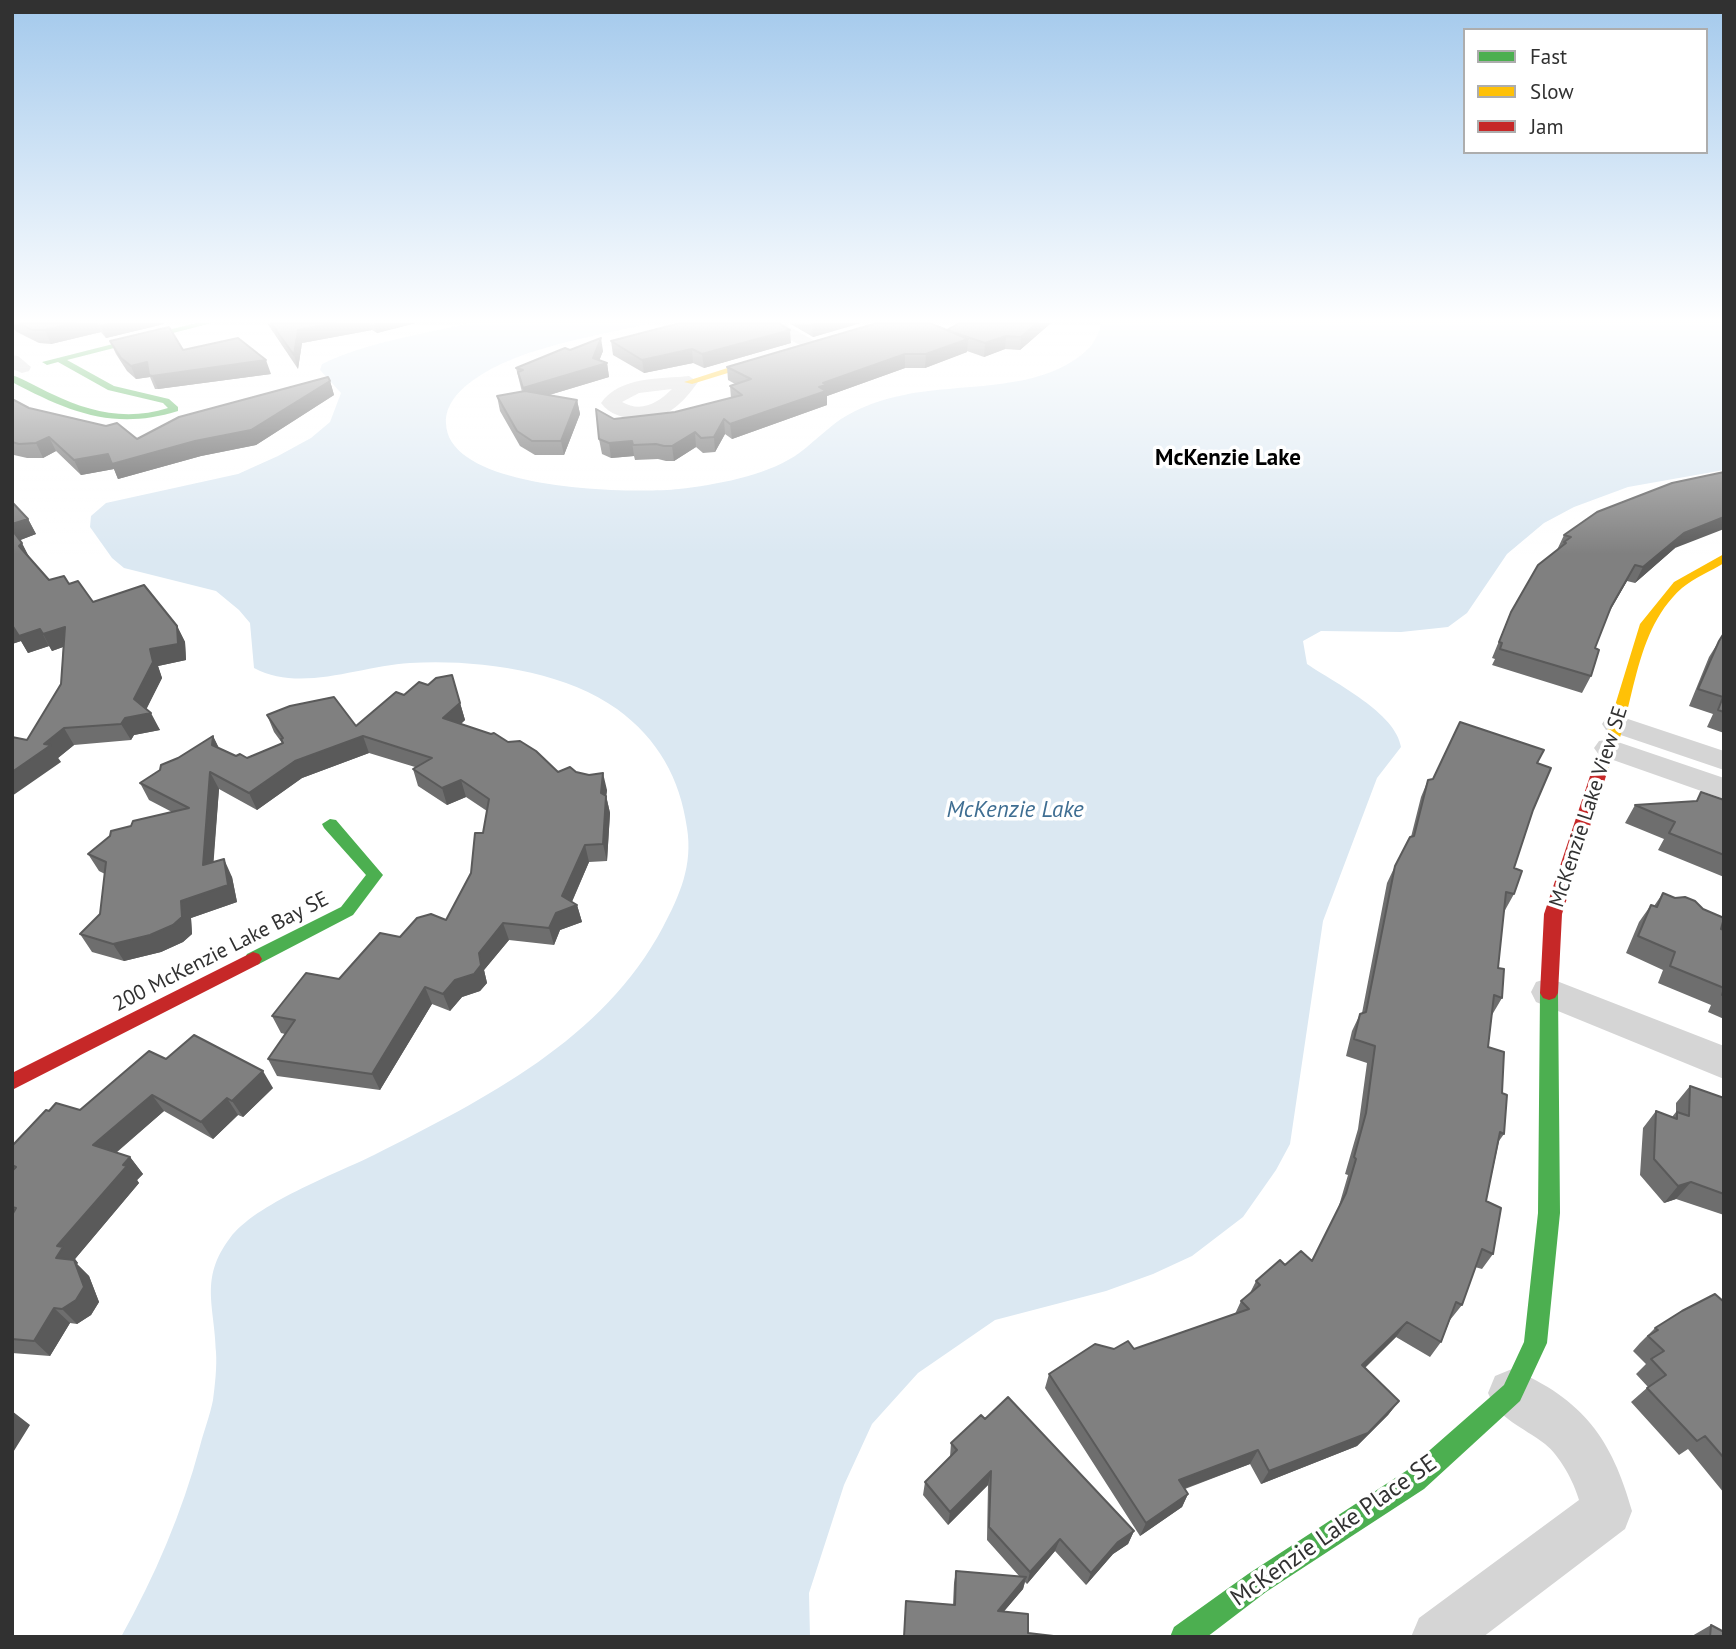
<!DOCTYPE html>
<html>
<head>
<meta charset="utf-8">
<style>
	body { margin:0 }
	#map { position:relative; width:1736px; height:1649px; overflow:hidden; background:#fff; font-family:"PT Sans",sans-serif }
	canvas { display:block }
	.frame { position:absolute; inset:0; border:14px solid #313131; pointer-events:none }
	.legend { position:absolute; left:1463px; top:28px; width:245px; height:126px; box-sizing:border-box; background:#fff; border:2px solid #adadad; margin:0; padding:9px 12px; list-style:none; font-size:21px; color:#313131 }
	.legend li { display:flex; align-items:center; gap:14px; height:35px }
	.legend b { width:35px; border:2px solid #adadad }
</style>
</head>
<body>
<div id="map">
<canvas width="1736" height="1649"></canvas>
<div class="frame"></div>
<ul class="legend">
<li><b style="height:9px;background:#4caf50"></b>Fast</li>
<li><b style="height:9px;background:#ffc107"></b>Slow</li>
<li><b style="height:9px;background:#c62828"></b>Jam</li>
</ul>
</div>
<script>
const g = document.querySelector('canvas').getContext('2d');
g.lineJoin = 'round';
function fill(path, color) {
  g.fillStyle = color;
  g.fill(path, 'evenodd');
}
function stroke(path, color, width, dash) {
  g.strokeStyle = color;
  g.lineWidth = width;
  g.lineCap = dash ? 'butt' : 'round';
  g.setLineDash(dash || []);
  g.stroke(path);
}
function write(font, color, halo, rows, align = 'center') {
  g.font = font + ' "PT Sans",sans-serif';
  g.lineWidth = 7;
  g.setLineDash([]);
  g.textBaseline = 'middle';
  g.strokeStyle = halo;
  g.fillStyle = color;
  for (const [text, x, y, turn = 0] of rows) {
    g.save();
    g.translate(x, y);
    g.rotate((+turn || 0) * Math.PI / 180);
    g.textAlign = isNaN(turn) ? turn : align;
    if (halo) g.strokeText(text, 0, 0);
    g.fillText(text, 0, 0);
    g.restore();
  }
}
fill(new Path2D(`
	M471,323H652C595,337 520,346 472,381C458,391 445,406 446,423C447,491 632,494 679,489C715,485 764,476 795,456C811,445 825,430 841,419C860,407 882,399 904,395C963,382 1044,394 1090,347C1096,341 1099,330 1102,323H1724V470L1628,487L1574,507L1544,523L1507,554L1467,613L1448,627L1401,632L1321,631L1303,641L1307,664C1335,683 1396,713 1401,747L1377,778L1323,921L1290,1144L1276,1170L1243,1217L1192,1256L1153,1274L1106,1291L995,1320L918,1373L872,1424L844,1485L809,1593L810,1637H121C155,1576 182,1513 200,1446C204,1431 210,1415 213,1400C215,1385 217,1367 216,1352C215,1306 199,1279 230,1238C255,1204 335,1174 374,1155C485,1099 603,1040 663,927C680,895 693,865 687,828C680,778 658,739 617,709C563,670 474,659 410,663C359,666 301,693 254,668L250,623L239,610L216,591L124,568L112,558L90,527L91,516L106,503L238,474L278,456L311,438L330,422L341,393L320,370L322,364C368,342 422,334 471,323Z`), '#dbe8f2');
fill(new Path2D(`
	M760,323H783L822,345L813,350L807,349Z
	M12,355L18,356L31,367L29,371L22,373L12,369Z
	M689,376L698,382C691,392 681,404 670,411C650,422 616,423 601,403C620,376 660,379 689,376ZM672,389C658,403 641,413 622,402L639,393Z
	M1616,715L1724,751V770L1606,730L1602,724L1606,718Z
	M1609,739L1724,778V799L1599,755L1594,748L1599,741Z
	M1549,978L1724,1046V1079L1536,1002L1531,992L1536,982Z
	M1512,1369C1583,1399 1612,1439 1632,1511L1625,1529L1483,1637H1411L1419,1618L1579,1500C1574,1482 1560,1456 1545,1444C1522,1426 1500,1421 1488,1393L1495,1376Z`), '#d5d5d5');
fill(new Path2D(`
	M196,323H212L67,360L114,386L169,399L178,407V411C114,431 69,412 12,382V375C26,380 39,388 52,394C89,412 127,421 168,408L163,403L108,390L58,362L47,365L42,362Z
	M330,819L336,820L383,875L353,915L259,964L253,966L247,964L244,959L247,954L341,907L366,875L324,828L322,824Z
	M1549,986L1555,988L1558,993L1560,1213L1547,1343L1520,1401L1424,1489L1266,1592L1207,1637H1170L1174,1627L1248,1574L1406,1471L1504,1385L1524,1342L1538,1213L1540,993L1543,988Z`), '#4caf50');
fill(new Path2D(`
	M777,352L780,353V357L692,384L684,382Z
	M1724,554V563C1711,571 1694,578 1682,588C1628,636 1637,720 1603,779H1593L1590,776L1602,748L1640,624L1674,582Z`), '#ffc107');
fill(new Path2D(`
	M1598,771L1606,776L1562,914L1558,993L1555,998L1549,1000L1543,998L1540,993L1544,914L1590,776Z
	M253,952L259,954L262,959L259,964L12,1090V1073Z`), '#c62828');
fill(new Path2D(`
	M12,323H164V324L106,338L101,332L51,344L39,343L17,332L14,329Z
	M267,323H416L377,333L372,330L302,343L298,369Z
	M789,323H861L813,337Z
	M959,323H1051L1020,350L1005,349L984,357L967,351V352L925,368H905L827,396V405L732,439L725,434L715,452L703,453L696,447L674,461H666L658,459L635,460L634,456L611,458L602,454L599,439L614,419L675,412L731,398L730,386L735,384L728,380L727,367L947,330Z
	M110,341L183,350L271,374L158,389H155L150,377L136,379L127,371L116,354Z
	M611,341L791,343L704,368L693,363L644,373L613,355Z
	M570,350L603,351L599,361L607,363L609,377L549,395L577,400L580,414L564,455H535L520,446L500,411L497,396L522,392L516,368Z
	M330,381L334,395L256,445L201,456L118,479L114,469L81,475L56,451L43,458H27L14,455H12V399L29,408L137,439Z
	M12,502L28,519L36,534L20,540L29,557L49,580L69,584L93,602L177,626L185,642L186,660L158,666L162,678L146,709L160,730L134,735L131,740L74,745L58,758L61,762L27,740L61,684L63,647L52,651L49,646L28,653L21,641L12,644Z
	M1564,535L1675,548L1635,583L1627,581L1608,613L1595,648L1591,676L1582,693L1492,665L1495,659L1492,658L1511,612L1557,550Z
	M1724,633V733L1707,727L1713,714L1689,706L1709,657Z
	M452,675L465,720L461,724L558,772H576L607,790L606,795L610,813L607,861L589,862L572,902L577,905L582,922L560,930L554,945L509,940L484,970L487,983L480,991L462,997L450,1011L432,1004L380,1090L277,1076L268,1059L285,1034L281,1033L272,1016L339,979L400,937L446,920L471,873L483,833L487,811L466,797L447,805L418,786L413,769L415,767L369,753L302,778L257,810L219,789L213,862L232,877L237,902L191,918L192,934L183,942L161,952L124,961L92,952L80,934L100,914L105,874L99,871L88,854L131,826L172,812L149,800L140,783L213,736L219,748L236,756L247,758L282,743L274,732L267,715L356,726L404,695Z
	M1537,763L1533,810L1514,868V894L1504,912L1498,968L1502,998L1492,1015L1488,1047L1502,1093L1504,1134L1499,1141L1486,1201L1493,1254L1482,1269L1475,1267L1462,1305L1450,1320L1441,1342L1430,1357L1396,1337L1365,1368L1399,1401L1388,1415L1357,1446L1261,1484L1250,1464L1185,1489L1188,1494L1182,1507L1140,1536L1045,1388L1049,1374L1114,1349H1134L1235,1314L1241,1301L1250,1293L1256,1281L1285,1265L1312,1261L1338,1209L1348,1175L1345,1174L1358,1129L1367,1063L1346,1056L1352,1031L1360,1014L1362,1013L1387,883L1395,866L1411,837L1421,797L1428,780Z
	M1701,792L1724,800V877L1658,850L1664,839L1625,823L1635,805L1696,801Z
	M1663,893L1724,930V1019L1708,1012L1711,1005L1658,983L1663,970L1626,953L1639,922L1651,905L1654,906Z
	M166,1059L273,1088L243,1117L238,1115L213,1139L164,1111L116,1153L130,1157L143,1174L137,1180L139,1183L75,1259L78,1263L77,1264L89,1276L99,1302L91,1315L77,1324L70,1323L50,1356L12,1353V1146L49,1111L80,1110Z
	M1690,1086L1724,1098V1215L1676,1199L1664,1203L1640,1175L1643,1128L1656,1111L1672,1117L1676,1112V1103Z
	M1724,1302V1493L1688,1449L1679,1455L1631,1402L1648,1387L1636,1374L1646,1364L1633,1351L1640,1343L1655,1328Z
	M985,1419L1134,1531L1128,1544L1113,1554L1086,1585L1055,1551L1027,1584L1025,1582L1023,1589L1004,1611L904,1637L953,1605L954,1583L956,1571L1020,1577L987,1540L988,1485L948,1525L923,1495L925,1482L950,1457L951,1443Z
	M1711,1625L1724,1637H1692V1636Z`), '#6e6e6e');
fill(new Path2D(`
	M75,323H98L101,332L51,344L45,330Z
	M108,323H164V324L106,338L100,325Z
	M335,323H370L372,330L302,343L298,369L294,355L298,330Z
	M374,323H416L377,333Z
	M814,323H861L813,337L812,324Z
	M1037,323H1051L1020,350L1021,337Z
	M790,330L791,343L704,368L702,354Z
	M1006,336L1005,349L984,357L985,343Z
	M601,338L603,351L597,366L607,363L609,377L526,402L523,388L593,358Z
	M968,339L967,352L925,368L926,354Z
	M692,349L693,363L644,373L642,360Z
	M905,354V368L827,396V405L732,439L730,424L819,387L823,383Z
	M266,360L271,374L158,389L152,376L149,375L150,377L136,379L131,366L147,362Z
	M330,381L334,395L256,445L201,456L118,479L114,469L81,475L74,460Z
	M577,400L580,414L564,455L561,441Z
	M724,419L725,434L715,452L714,437Z
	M695,432L696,447L674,461L672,446Z
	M49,437L56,451L43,458L36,443Z
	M632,441L634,456L611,458L609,443Z
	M1724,517V529L1675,548L1635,583L1643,567L1684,533Z
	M28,519L36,534L18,541L12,531V524Z
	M22,543L30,559L19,546Z
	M1635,565L1627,581L1603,623L1611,607Z
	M12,625L40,629L49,646L28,653L21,641L12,644Z
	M177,626L185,642L186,660L158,666L162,678L144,714L151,713L160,730L134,735L131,740L121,724L134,699L150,649Z
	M65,627L74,643L52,651L43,634Z
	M460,703L465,720L449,734L443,718Z
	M64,728L74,745L58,758L61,762L12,796V772Z
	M213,736L221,753L212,745Z
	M363,736L369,753L302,778L257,810L249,793L295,761Z
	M210,772L219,789L212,883L203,865Z
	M603,773L607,790L605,810L601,793Z
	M461,780L466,797L447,805L442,788Z
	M606,796L610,813L607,861L603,844Z
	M585,845L589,862L569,908L577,905L582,922L560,930L554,945L549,928Z
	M224,859L232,877L237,902L191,918L192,934L183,942L161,952L124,961L113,944L181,901Z
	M503,923L509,940L484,970L487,983L480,991L462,997L450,1011L443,994Z
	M425,987L432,1004L380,1090L372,1074Z
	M263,1071L273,1088L243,1117L232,1101Z
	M152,1095L164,1111L106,1161L93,1145Z
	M227,1098L238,1115L213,1139L201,1122Z
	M130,1157L143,1174L137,1180L139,1183L75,1259L78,1263L77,1264L89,1276L99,1302L91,1315L77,1324L62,1309L56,1258L57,1246Z
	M1691,1182L1676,1199L1664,1203L1678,1186Z
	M54,1308L70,1323L50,1356L34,1341Z
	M1407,1322L1396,1337L1352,1380L1362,1365Z
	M1399,1401L1388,1415L1357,1446L1261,1484L1269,1471Z
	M12,1411L30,1425L12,1454Z
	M1258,1450L1250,1464L1172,1493L1179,1480Z
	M991,1471L988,1485L948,1525L950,1512Z
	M1188,1494L1182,1507L1140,1536L1146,1523Z
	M1134,1531L1128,1544L1113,1554L1086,1585L1091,1573L1118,1542Z
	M1060,1539L1055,1551L1027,1584L1030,1572Z
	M1026,1577L1023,1589L995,1622L998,1611Z`), '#5a5a5a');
const building = new Path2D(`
	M20,323H75L45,330H32Z
	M271,323H335L298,330L294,355Z
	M680,323H779L790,330L702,354L692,349L642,360L611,341Z
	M877,323H930L968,339L926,354H905L823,383L826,385L819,387L826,391L730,424L724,419L714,437L701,438L695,432L672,446H664L656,444L633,445L632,441L609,443L599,439L596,409L614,419L675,412L742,395L730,386L751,379L727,367Z
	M959,323H1037L1021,337L1006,336L985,343L947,330Z
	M169,327L183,350L238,338L266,360L152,376L149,375L147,362L131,366L121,358L110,341Z
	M601,338L593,358L607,363L523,388L518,372L523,370L516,368L565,348L570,350Z
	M328,377L330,381L251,430L195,441L112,464L108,454L74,460L49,437L36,443L19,444L12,442V399L29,408L106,426L117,423L137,439L179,417Z
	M525,391L577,400L561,441H532L517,431L497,396Z
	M1724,472V517L1684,533L1643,567L1635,565L1611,607L1595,648L1599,650L1591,676L1500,649L1502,643L1499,642L1511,612L1538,565L1566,543L1564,542L1571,537L1564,535L1597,512L1672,483Z
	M12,502L28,519L12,524Z
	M12,530L22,543L19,546L49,580L64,576L69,584L78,581L93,602L144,585L177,626L178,644L150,649L153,662L134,699L151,713L125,718L121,724L64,728L44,744L51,745L12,772V737L27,740L61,684L65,627L43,634L40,629L19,636L12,625Z
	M1724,633V712L1718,710L1723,697L1698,689L1719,641Z
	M452,675L460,703L443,718L491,734L494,733L508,742L520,741L536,751L558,772L570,767L576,772L589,775L603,773L601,793L606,796L603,844L585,845L562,896L577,905L556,913L549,928L503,923L479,953L481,965L474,974L455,980L443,994L425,987L372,1074L268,1059L295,1020L272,1016L306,973L339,979L380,933L400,937L417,918L431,914L446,920L471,873L475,833H483L489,799L461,780L442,788L413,769L432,758L363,736L295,761L249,793L210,772L203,865L224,859L228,885L181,901L182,917L173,925L150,935L113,944L80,934L100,914L106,862L88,854L110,836L111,831L131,826L133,821L189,808L140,783L160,770L161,765L178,758L213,736L212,745L236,756L240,754L247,758L283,743L281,739L283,738L267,715L290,706L334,697L356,726L396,692L404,695L419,682L428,685L436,678Z
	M1460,722L1544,750L1537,763L1551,768L1533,810L1514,868L1522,871L1514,894L1506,892L1498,968L1504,969L1502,998L1494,995L1488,1047L1504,1052L1502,1093L1507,1095L1504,1134L1500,1132L1486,1201L1501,1208L1493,1254L1482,1249L1462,1305L1456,1302L1441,1342L1407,1322L1362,1365L1399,1401L1368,1433L1269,1471L1258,1450L1179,1480L1188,1494L1146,1523L1049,1374L1095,1344L1114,1349L1128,1341L1134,1349L1249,1309L1241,1301L1260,1285L1256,1281L1280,1260L1285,1265L1301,1251L1312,1261L1346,1193L1356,1159L1354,1157L1366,1113L1375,1046L1354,1039L1360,1014L1366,1012L1395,866L1410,837L1414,836L1428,780L1433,779Z
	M1701,792L1724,800V855L1669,833L1675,822L1635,805L1697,801Z
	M1663,893L1675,898L1685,897L1695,901L1703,909L1724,918L1721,929L1724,930V995H1722L1724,988L1670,966L1675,952L1638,936L1651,905L1657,907Z
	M194,1035L263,1071L232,1101L227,1098L201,1122L152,1095L93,1145L130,1157L123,1165L127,1166L57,1246L63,1247L56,1258L74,1260L84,1287L76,1300L62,1309L54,1308L34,1341L12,1339V1215L16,1208L12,1207V1171L16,1167L12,1165V1146L46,1110L49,1111L56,1103L80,1110L149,1051L166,1059Z
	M1690,1086L1724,1098V1194L1691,1182L1678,1186L1654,1159L1656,1111L1677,1119V1112L1689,1116Z
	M1715,1294L1724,1302V1458L1705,1436L1697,1441L1647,1388L1666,1375L1651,1359L1664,1351L1648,1336L1658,1330L1655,1328L1682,1311Z
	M1008,1397L1134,1531L1118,1542L1091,1573L1060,1539L1030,1572L989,1527L991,1471L950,1512L925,1482L957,1450L951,1443L981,1415L985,1419Z
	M956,1571L1026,1577L998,1611L1028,1614V1633L1062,1637H904L906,1601L955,1605Z
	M1711,1625L1724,1632V1637H1710Z`);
fill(building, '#808080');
stroke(building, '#5a5a5a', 2);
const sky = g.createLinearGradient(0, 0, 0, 554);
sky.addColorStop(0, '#a3c9ec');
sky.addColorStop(0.58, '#fff');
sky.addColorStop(1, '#ffffff00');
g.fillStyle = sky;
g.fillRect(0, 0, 1736, 554);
write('21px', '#313131', '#fff', [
	["McKenzie Lake View SE",1589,807,-72],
	["200 McKenzie Lake Bay SE",221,952,-27]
]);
write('bold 23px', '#000', '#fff', [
	["McKenzie Lake",1228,458]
]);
write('italic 23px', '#3f6e92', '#fff', [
	["McKenzie Lake",1015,810]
]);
write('24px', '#313131', '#fff', [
	["McKenzie Lake Place SE",1334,1531,-35]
]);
</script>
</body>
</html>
